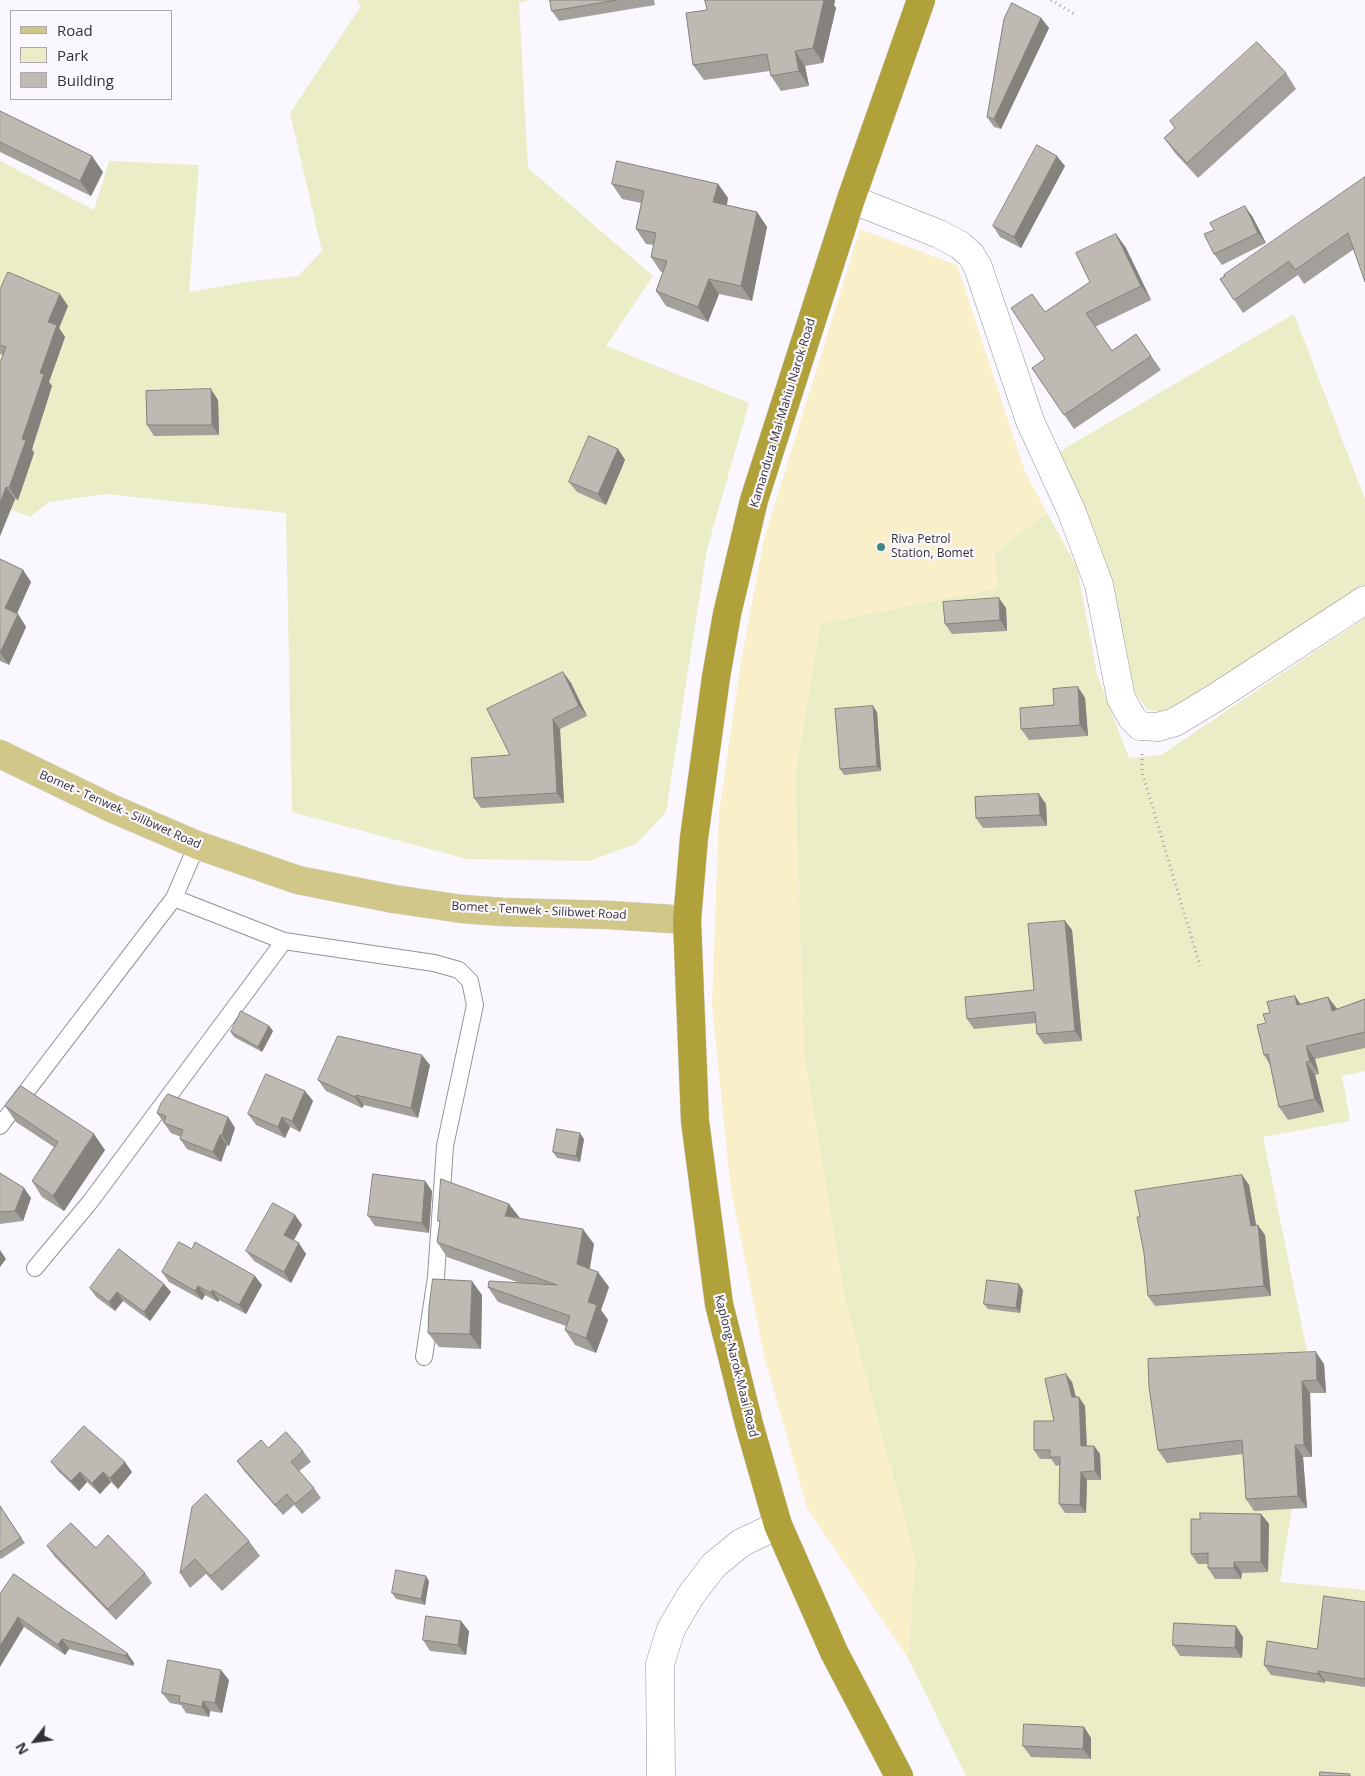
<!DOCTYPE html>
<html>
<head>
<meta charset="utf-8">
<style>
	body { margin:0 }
	#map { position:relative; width:1365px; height:1776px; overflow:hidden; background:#faf7fe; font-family:"Open Sans",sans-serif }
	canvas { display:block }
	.legend { position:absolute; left:10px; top:10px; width:162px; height:90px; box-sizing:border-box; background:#faf7fe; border:1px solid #aaa8ad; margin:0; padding:6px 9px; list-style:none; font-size:15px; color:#333234 }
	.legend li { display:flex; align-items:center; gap:10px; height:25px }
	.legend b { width:25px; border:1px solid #aaa8ad }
	.north { position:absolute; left:10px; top:1716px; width:50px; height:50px; -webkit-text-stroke:4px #faf7fe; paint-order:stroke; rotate:240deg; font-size:14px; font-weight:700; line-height:20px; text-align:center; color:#333234 }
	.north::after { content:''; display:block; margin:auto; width:18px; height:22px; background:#333234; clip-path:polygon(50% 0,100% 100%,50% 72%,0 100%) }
</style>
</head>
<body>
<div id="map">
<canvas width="1365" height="1776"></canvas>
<ul class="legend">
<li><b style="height:6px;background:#d0c789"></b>Road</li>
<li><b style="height:14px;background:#eaedc5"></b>Park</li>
<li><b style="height:14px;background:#beb9b3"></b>Building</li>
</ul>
<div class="north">N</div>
</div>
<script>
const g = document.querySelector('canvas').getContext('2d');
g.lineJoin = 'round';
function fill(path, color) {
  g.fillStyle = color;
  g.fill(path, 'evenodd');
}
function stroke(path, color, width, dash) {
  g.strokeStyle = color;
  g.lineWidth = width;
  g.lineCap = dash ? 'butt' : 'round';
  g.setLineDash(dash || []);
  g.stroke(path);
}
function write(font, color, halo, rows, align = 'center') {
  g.font = font + ' "Open Sans",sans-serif';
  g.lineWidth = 4.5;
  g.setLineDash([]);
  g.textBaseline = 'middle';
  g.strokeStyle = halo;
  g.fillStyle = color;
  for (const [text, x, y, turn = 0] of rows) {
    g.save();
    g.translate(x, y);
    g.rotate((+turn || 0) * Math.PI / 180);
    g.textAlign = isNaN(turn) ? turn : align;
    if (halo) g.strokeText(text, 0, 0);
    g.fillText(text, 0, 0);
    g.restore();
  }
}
fill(new Path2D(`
	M357,0H529L519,3L528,168L653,276L606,346L749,403L707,549L666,812L636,844L589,861L467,859L292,812L286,513L106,494L49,502L30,517L0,505V161L94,210L109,161L199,165L189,292L246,282L298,276L322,251L290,113L361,6Z
	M1294,314L1365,499V586L1165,712L1148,710L1135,693L1110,575L1057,453Z
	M1047,513L1077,567L1097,674L1129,758L1161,755L1365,618V1071L1342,1076L1350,1121L1263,1137L1313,1380L1280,1582L1365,1590V1776H966L908,1658L915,1558L844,1296L804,1055L795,776L820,624L998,588L994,553Z`), '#eaedc5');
fill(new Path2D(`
	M860,229L957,265L1025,472L1047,513L994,553L998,588L820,624L795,776L804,1055L844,1296L915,1558L908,1658L807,1508L764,1355L731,1190L712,1006L719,812L741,662L764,539Z`), '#f9efc9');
const lane = new Path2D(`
	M174,898L284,941L434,963L459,970L470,981L475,1005L445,1146L436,1277L424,1357
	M0,1126L174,898L197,845
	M35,1268L90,1202L284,941`);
const street = new Path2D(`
	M851,199L939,234L960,245L971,255L978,267L1030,421L1071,510L1099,585L1121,698L1132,718L1140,726L1158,727L1175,722L1215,698L1365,600
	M661,1776L660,1664L671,1629L691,1595L714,1565L741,1543L778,1525`);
const primary = new Path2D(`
	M0,754L111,808L197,845L298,880L394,899L462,909L503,912L609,915L687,920`);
const highway = new Path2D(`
	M899,1776L834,1652L778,1525L749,1424L719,1304L695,1121L687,920L694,838L716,677L727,614L754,500L851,199L921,0`);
stroke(lane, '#949198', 18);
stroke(street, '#949198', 29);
stroke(primary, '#d6d6d6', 29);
stroke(highway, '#d6d6d6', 29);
stroke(new Path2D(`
	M1051,0L1076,15
	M1142,754V772L1200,966`), '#a4a2a7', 3, [1, 4]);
stroke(lane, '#fff', 16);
stroke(street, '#fff', 28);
stroke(primary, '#d0c789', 28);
stroke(highway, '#b0a13a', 28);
fill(new Path2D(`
	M550,0H654L655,5L559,21L552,11Z
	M705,0H835L834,5L836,8L823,63L805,66L809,86L781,91L771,76L770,71L704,80L693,65L707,10Z
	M1041,18L1049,28L1001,129L994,127L987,117Z
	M1286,73L1296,89L1198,178L1175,153L1164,138L1175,128L1170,121Z
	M0,111L103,172L91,196L0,152Z
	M1065,166L1021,248L1000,237L993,226Z
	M1365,177L1354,249L1304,284L1298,275L1243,313L1220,279Z
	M612,184H718L728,198L727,205L757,212L767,227L752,301L719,294L708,322L666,306L656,291L663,272H661L651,257L654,245L646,244L636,229L641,203L622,199Z
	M1252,216L1266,243L1222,265L1214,254V230Z
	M1116,234L1126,248L1151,300L1095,327L1112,351L1136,334L1161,370L1074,429L1032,368L1045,359V312L1090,282Z
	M0,290L68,306L59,328L65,337L49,382L52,386L32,449L34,453L18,500L15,499L0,536L3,355L0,354Z
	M218,400L219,435L154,436L147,425Z
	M618,449L625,460L606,505L577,492L569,482Z
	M0,559L23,570L31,582L17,614H18L26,627L9,665L0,661Z
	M1006,608L1007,631L952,634L945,624Z
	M563,672L571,683L587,716L560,729L564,803L481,808L474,798L510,755Z
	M1078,687L1085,698L1088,736L1029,740L1021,729Z
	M877,712L881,771L844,775L840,769Z
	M1046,804L1047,826L983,828L976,818Z
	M1065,921L1072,930L1082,1041L1044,1044L1037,1034L1036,1023L974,1029L967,1019L1034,990Z
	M1295,996L1300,1004L1337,1009L1365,999V1048L1315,1059L1319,1074L1315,1075L1324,1112L1288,1120L1279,1107L1270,1065L1264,1055L1266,1023L1270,1013Z
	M269,1026L273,1031L262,1052L234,1037L231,1032Z
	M430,1065L418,1118L364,1105L362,1108L326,1091L318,1080Z
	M305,1091L313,1101L300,1132L290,1127L285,1138L256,1125L248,1114Z
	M5,1106L105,1150L64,1211L42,1197L32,1181L54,1147L16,1122Z
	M157,1113L228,1117L235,1128L229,1146L227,1145L221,1162L187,1149L180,1139L181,1137L171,1133Z
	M584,1139L580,1162L557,1158L553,1152Z
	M0,1173L24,1188L31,1198L23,1221L0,1224Z
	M1242,1175L1249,1185L1256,1225L1265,1235L1271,1296L1155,1306L1148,1296Z
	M425,1181L432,1191L429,1233L375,1226L368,1216Z
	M295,1215L302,1225L294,1240L306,1254L291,1283L254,1261L246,1251Z
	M520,1219L594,1244L589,1269L609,1287L601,1310L608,1320L596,1353L575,1345L565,1330L566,1326L498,1302L488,1287L520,1283L447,1257L437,1242L440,1223L438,1221Z
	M162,1272L262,1285L246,1314L219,1300L218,1302L205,1295L202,1300L169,1282Z
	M90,1288L171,1292L150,1321L123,1301L115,1311L96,1297Z
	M1023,1290L1020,1313L988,1309L984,1304Z
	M482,1295L481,1349L439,1347L428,1333Z
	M1324,1364L1326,1393H1310L1312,1457H1303L1307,1508L1254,1511L1246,1499L1243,1454L1167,1463L1158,1450Z
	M1072,1382L1076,1397L1085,1406L1087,1446H1094L1100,1454L1101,1480H1087L1086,1513H1065L1059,1504L1060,1465L1056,1466L1051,1459H1040L1034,1450L1054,1421Z
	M268,1448L303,1451L311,1462L299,1471L314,1488L321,1498L302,1514L294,1505L283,1515L245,1472L237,1461Z
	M51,1462L132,1472L118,1489L111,1482L100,1494L87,1482L79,1491L59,1472Z
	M206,1494L249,1541L260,1556L222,1591L206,1574L190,1588L180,1573Z
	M0,1506L25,1543L1,1559L0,1558Z
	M1261,1514L1269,1524L1268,1572L1242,1573L1241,1579H1215L1208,1568V1564H1198L1191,1554L1200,1519Z
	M47,1546L96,1548L145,1573L152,1583L116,1620L55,1557Z
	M429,1581L425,1605L396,1599L392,1593Z
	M0,1594L127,1653L134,1663L133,1666L69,1649L65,1655L24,1627Z
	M1365,1602V1687L1325,1681V1683L1271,1675L1264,1665L1317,1649Z
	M469,1631L466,1655L430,1651L423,1640Z
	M1243,1637L1242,1658L1180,1656L1173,1645Z
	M229,1680L222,1713L210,1711L209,1717L186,1713L181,1705L170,1703L162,1693Z
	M1084,1727L1091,1738V1759L1031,1757L1023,1746Z`), '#a39f9a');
fill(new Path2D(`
	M824,0H835L834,5L836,8L823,63L813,48Z
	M1041,18L1049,28L1001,129L994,119Z
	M795,51L805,66L809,86L799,71Z
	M92,156L103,172L91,196L80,181Z
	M1057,156L1065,166L1021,248L1014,237Z
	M718,184L728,198L724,217L713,202Z
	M1245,206L1252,216L1266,243L1258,233Z
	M757,212L767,227L752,301L741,286Z
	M1116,234L1126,248L1151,300L1141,286Z
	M709,279L719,294L708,322L698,307Z
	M60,294L68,306L59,328L65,337L49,382L52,386L32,449L34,453L18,500L9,488L40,373L48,322Z
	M211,389L218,400L219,435L212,425Z
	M618,449L625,460L606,505L598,494Z
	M6,487L15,499L0,536V503Z
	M23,570L31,582L13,621L5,608Z
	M999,598L1006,608L1007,631L1000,620Z
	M18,614L26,627L9,665L0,653Z
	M563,672L571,683L587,716L579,706Z
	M1078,687L1085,698L1088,736L1080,725Z
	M873,706L877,712L881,771L877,766Z
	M553,719L560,729L564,803L557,793Z
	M1039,794L1046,804L1047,826L1040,815Z
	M1065,921L1072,930L1082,1041L1075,1031Z
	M1295,996L1304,1009L1297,1005Z
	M1328,997L1338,1010L1332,1011Z
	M269,1026L273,1031L262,1052L258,1047Z
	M1306,1046L1315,1059L1319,1074L1310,1061Z
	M422,1055L430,1065L418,1118L411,1108Z
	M1306,1062L1315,1075L1324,1112L1315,1099Z
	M305,1091L313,1101L300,1132L292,1121Z
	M356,1095L364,1105L362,1108L355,1097Z
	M228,1117L235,1128L229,1146L222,1135Z
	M282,1117L290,1127L285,1138L278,1127Z
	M580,1133L584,1139L580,1162L576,1156Z
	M94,1134L105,1150L64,1211L53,1196Z
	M220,1135L227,1145L221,1162L213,1152Z
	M1242,1175L1249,1185L1258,1236L1251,1226Z
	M425,1181L432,1191L429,1233L422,1223Z
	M24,1188L31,1198L23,1221L15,1211Z
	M509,1204L520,1218L505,1216Z
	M295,1215L302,1225L291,1245L284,1235Z
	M1258,1225L1265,1235L1271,1296L1264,1286Z
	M583,1229L594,1244L588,1279L577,1264Z
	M299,1243L306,1254L291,1283L284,1272Z
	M0,1250L6,1259L0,1267Z
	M598,1272L609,1287L601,1310L608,1320L596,1353L586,1338L588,1302Z
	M255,1276L262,1285L246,1314L239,1305Z
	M472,1281L482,1295L481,1349L470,1334Z
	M164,1284L171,1292L150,1321L144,1312Z
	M1019,1284L1023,1290L1020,1313L1016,1308Z
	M198,1286L205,1295L202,1300L195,1291Z
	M212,1290L219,1300L218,1302L211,1293Z
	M117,1292L123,1301L115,1311L109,1302Z
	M1316,1352L1324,1364L1326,1393L1317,1380Z
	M1066,1374L1072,1382L1078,1406L1072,1397Z
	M1302,1381L1310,1393L1312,1457L1304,1445Z
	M1079,1397L1085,1406L1087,1455L1081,1446Z
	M1295,1445L1303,1457L1307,1508L1298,1496Z
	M1094,1446L1100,1454L1101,1480L1095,1471Z
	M125,1462L132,1472L118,1489L110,1478Z
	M80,1472L87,1482L79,1491L71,1481Z
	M103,1472L111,1482L100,1494L92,1483Z
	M1081,1472L1087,1480L1086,1513L1080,1505Z
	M1261,1514L1269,1524L1268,1572L1261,1562Z
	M1234,1562L1242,1573L1241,1579L1234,1568Z
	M426,1576L429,1581L425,1605L421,1599Z
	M18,1617L24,1627L0,1667V1646Z
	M461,1621L469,1631L466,1655L458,1645Z
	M1236,1626L1243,1637L1242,1658L1235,1648Z
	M62,1639L69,1649L65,1655L58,1645Z
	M127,1653L134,1663L133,1666L126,1656Z
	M221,1670L229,1680L222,1713L215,1703Z
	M1318,1671L1325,1681V1683L1318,1674Z
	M203,1701L210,1711L209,1717L202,1707Z
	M1084,1727L1091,1738V1759L1083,1749Z`), '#85827d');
const building = new Path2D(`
	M550,0H617L552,11Z
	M705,0H824L813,48L795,51L799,71L771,76L767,54L693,65L686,13L707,10Z
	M1012,3L1041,18L994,119L987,117L1004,19Z
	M1257,42L1286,73L1187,163L1164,138L1175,128L1170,121Z
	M0,111L92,156L80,181L0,142Z
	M1037,145L1057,156L1014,237L993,226Z
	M617,161L718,184L713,202L757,212L741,286L709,279L698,307L656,291L667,261L651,257L656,233L636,229L644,191L612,184Z
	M1365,177V282L1348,233L1295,270L1289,261L1234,300L1220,279L1225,276L1224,275Z
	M1245,206L1258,233L1214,254L1204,234L1214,230L1210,223Z
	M1116,234L1141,286L1086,313L1112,351L1136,334L1151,356L1064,415L1032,368L1045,359L1011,308L1032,294L1045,312L1090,282L1076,253Z
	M8,272L60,294L48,322L57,325L40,373L44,374L22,439L26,440L9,488L6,487L0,503V363L6,347L0,345V290Z
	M211,389L212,425H147L146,391Z
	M589,436L618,449L598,494L569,482Z
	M0,559L23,570L5,608L18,614L0,653Z
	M999,598L1000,620L945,624L943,602Z
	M563,672L579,706L553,719L557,793L474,798L471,758L510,755L487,709Z
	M1078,687L1080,725L1021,729L1020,708L1054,705L1053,689Z
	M873,706L877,766L840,769L835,709Z
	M1039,794L1040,815L976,818L975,797Z
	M1065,921L1075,1031L1037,1034L1035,1012L967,1019L965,997L1034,990L1028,924Z
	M1295,996L1297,1005L1328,997L1332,1011L1365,999V1032L1306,1046L1310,1061L1306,1062L1315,1099L1279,1107L1268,1054L1264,1055L1257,1025L1266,1023L1263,1014L1270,1013L1267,1002Z
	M241,1011L269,1026L258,1047L231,1032Z
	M338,1036L422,1055L411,1108L356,1095L355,1097L318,1080Z
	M266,1074L305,1091L292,1121L282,1117L278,1127L248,1114Z
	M21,1086L94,1134L53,1196L32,1181L58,1142L5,1106Z
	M168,1094L228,1117L222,1135H220L213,1152L180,1139L183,1130L164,1123L166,1116L157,1113L161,1103Z
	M557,1129L580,1133L576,1156L553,1152Z
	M0,1173L24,1188L15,1211L0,1212Z
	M373,1174L425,1181L422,1223L368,1216Z
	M1242,1175L1251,1226L1258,1225L1264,1286L1148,1296L1144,1253L1137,1217H1140L1135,1191Z
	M441,1179L509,1204L505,1216L583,1229L577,1264L598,1272L588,1302L597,1305L586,1338L565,1330L570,1316L488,1287L489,1281L557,1285L437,1242L440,1221H438Z
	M273,1203L295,1215L284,1235L299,1243L284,1272L246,1251Z
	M179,1242L192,1249L195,1242L255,1276L239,1305L212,1290L211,1293L198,1286L195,1291L162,1272Z
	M119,1249L164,1284L144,1312L117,1292L109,1302L90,1288Z
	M433,1279L472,1281L470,1334L428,1333L429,1307Z
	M987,1280L1019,1284L1016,1308L984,1304Z
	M1316,1352L1317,1380L1302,1381L1304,1445H1295L1298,1496L1246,1499L1242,1440L1158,1450L1149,1387L1148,1359Z
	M1066,1374L1072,1397H1079L1081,1446H1094L1095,1471L1081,1472L1080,1505L1059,1504L1060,1457H1050V1450H1034V1421H1054L1045,1379Z
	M84,1426L125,1462L110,1478L103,1472L92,1483L80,1472L71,1481L51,1462Z
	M286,1432L303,1451L291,1462L314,1488L295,1504L287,1494L275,1505L237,1461L261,1440L268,1448Z
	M206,1494L249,1541L211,1576L195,1559L180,1573L192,1507Z
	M0,1506L21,1538L0,1552Z
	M1200,1513L1261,1514V1562H1234V1568H1208V1553L1191,1554V1519H1200Z
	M71,1523L96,1548L108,1535L145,1573L108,1609L47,1546Z
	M396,1570L426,1576L421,1599L392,1593Z
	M14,1574L127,1653L126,1656L62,1639L58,1645L18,1617L0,1646V1594Z
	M1324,1596L1365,1602V1679L1318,1671V1674L1264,1665L1267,1641L1317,1649Z
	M426,1616L461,1621L458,1645L423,1640Z
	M1174,1623L1236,1626L1235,1648L1173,1645Z
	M168,1660L221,1670L215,1703L203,1701L202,1707L179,1702L180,1696L162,1693Z
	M1024,1724L1084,1727L1083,1749L1023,1746Z
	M1320,1772L1350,1774V1776H1320Z`);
fill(building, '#beb9b3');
stroke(building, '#85827d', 1);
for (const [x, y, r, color] of [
	[881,547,5,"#42877f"]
]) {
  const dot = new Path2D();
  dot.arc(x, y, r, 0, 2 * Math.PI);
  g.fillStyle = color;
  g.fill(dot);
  stroke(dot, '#faf7fe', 2);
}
write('12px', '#333234', '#faf7fe', [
	["Kamandura Mai-Mahiu Narok Road",783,413,-73],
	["Bomet - Tenwek - Silibwet Road",120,810,24],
	["Bomet - Tenwek - Silibwet Road",539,911,3],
	["Kaplong-Narok-Maai Road",736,1366,76]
]);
write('12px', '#333234', '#faf7fe', [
	["Riva Petrol",891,540],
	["Station, Bomet",891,554]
], 'left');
</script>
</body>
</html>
